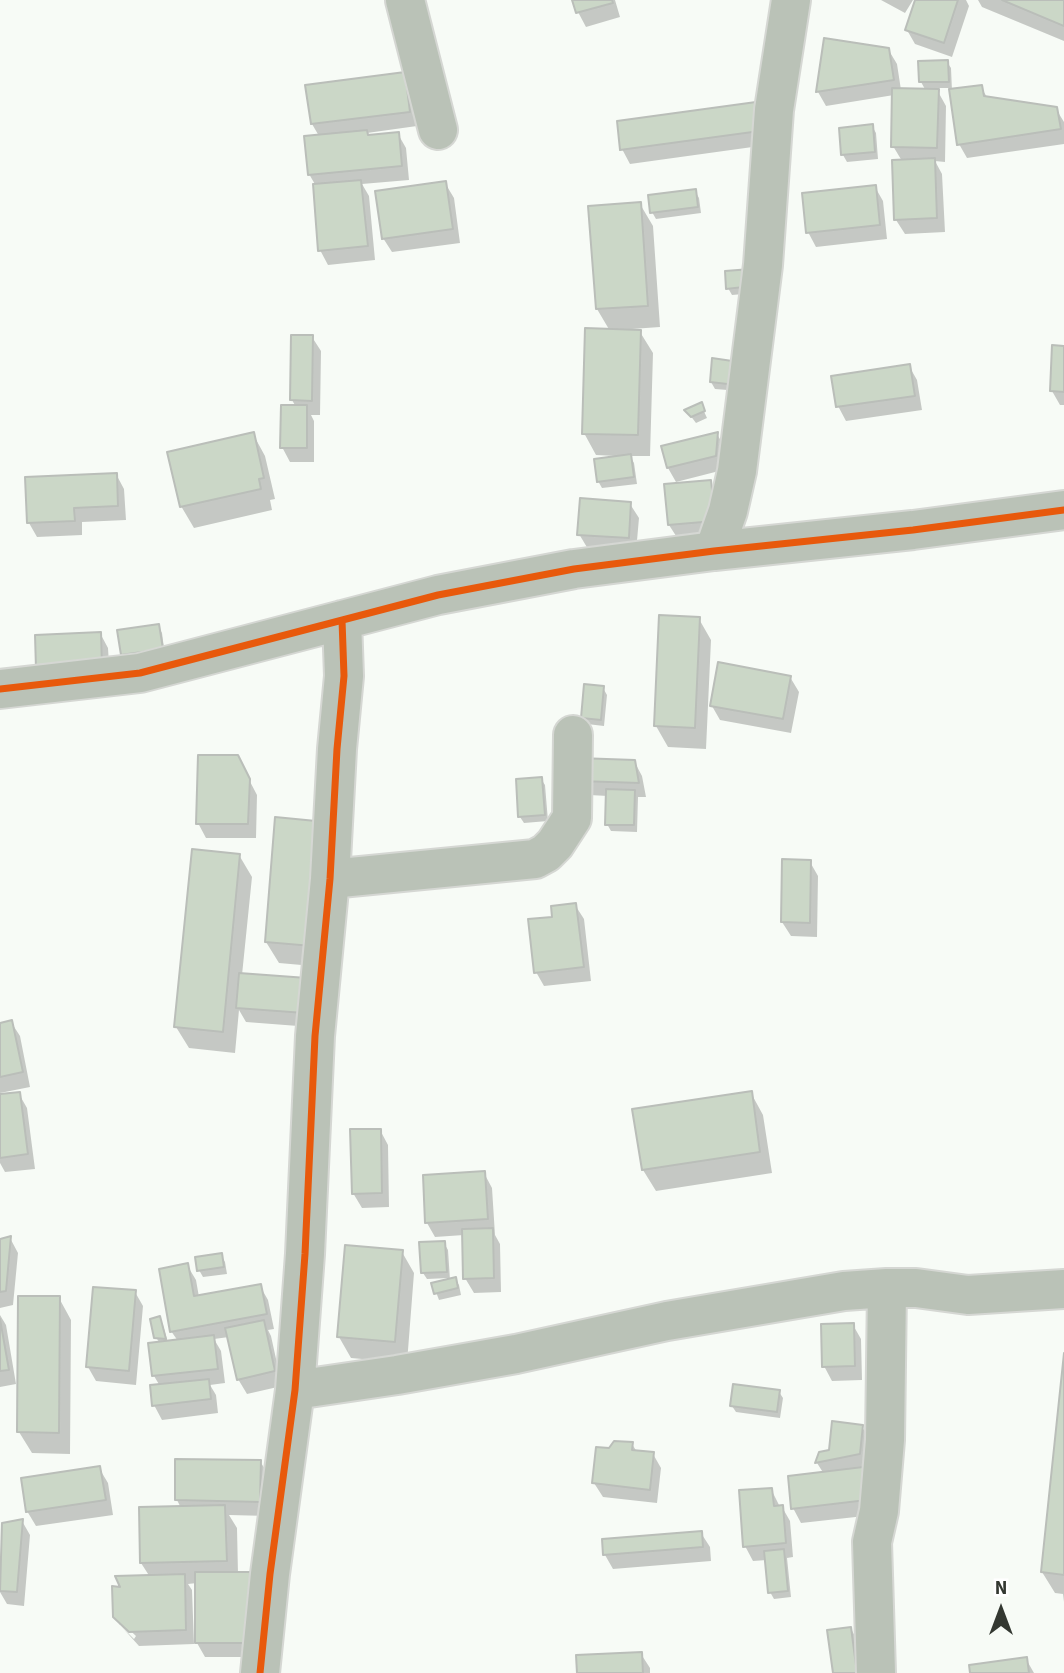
<!DOCTYPE html>
<html>
<head>
<meta charset="utf-8">
<style>
	body { margin:0 }
	#map { position:relative; width:1064px; height:1673px; overflow:hidden; background:#f7fbf6; font-family:"Source Sans 3",sans-serif }
	canvas { display:block }
	.north { position:absolute; left:966px; top:1575px; width:70px; height:70px; -webkit-text-stroke:5px #fff; paint-order:stroke; rotate:0deg; font-size:19px; font-weight:700; line-height:28px; text-align:center; color:#333831 }
	.north::after { content:''; display:block; margin:auto; width:24px; height:32px; background:#333831; clip-path:polygon(50% 0,100% 100%,50% 72%,0 100%) }
</style>
</head>
<body>
<div id="map">
<canvas width="1064" height="1673"></canvas>
<div class="north">N</div>
</div>
<script>
const g = document.querySelector('canvas').getContext('2d');
g.lineJoin = 'round';
function fill(path, color) {
  g.fillStyle = color;
  g.fill(path, 'evenodd');
}
function stroke(path, color, width, dash) {
  g.strokeStyle = color;
  g.lineWidth = width;
  g.lineCap = dash ? 'butt' : 'round';
  g.setLineDash(dash || []);
  g.stroke(path);
}
fill(new Path2D(`
	M574,0H615L620,17L586,27L578,12Z
	M881,0H913L905,13Z
	M917,0H966L969,6L952,57L915,44L907,30Z
	M978,0H1064V41L982,7Z
	M888,49L897,64L901,90L926,91L921,82L947,62L951,68L952,91L981,87L988,99L1056,109L1064,122V144L967,158L959,144L950,88H936L946,106L945,162L935,161L942,174L945,232L905,234L896,220L902,161L893,146L894,95L826,106L818,92Z
	M404,74L412,89L417,126L367,133L369,137L398,134L406,148L409,180L362,184L369,196L375,260L328,265L320,250L316,186L309,174L319,136L312,124L307,87Z
	M755,104L767,145L630,164L622,149Z
	M872,126L876,133L878,159L847,162L843,155L840,129Z
	M445,183L454,198L460,243L392,252L383,238Z
	M875,187L883,201L887,239L816,247L808,232Z
	M695,191L699,198L701,213L656,219L652,212Z
	M640,204L653,226L660,327L632,329V332H640L653,353L650,456H630L634,463L637,484L602,488L598,481L616,458V456L596,455L584,433L610,331L597,309Z
	M726,272L755,293L732,295L728,288Z
	M312,337L321,351L320,415H311L314,421V462H290L282,447L296,407L292,400Z
	M1064,347V405H1060L1052,391Z
	M714,360L740,391L715,389L711,382Z
	M909,366L917,380L922,410L846,421L838,406Z
	M701,405L707,418L696,423L687,411Z
	M253,434L265,456L275,499L270,500L272,510L194,528L181,506Z
	M717,434L725,448L723,470L676,482L668,468L663,448Z
	M116,474L124,489L126,520L82,522V535L37,537L29,523Z
	M710,482L718,496L722,535L678,539L669,525Z
	M630,504L639,518L636,552L588,549L579,534Z
	M699,619L711,640L706,749L668,747L656,726Z
	M158,626L162,633L165,656L126,662L122,655L119,632Z
	M100,633L108,648L110,680L46,683Z
	M790,677L799,692L791,733L720,720L712,706Z
	M603,688L607,695L604,726L587,724L583,718Z
	M634,761L642,776L646,797H638L637,832L611,831L607,824L608,796L589,795L580,780Z
	M245,772L257,795L256,838H206L198,823Z
	M541,779L545,785L548,821L524,823L520,817Z
	M277,819L324,967L279,963L266,942Z
	M239,855L252,877L242,975L305,980L311,1027L246,1022L239,1010L235,1053L189,1048L176,1027Z
	M810,862L818,876L817,937L791,936L782,922Z
	M575,905L584,919L591,981L544,986L536,972L553,918Z
	M11,1022L20,1036L30,1087L0,1093V1024Z
	M751,1093L763,1115L772,1173L656,1191L643,1170Z
	M19,1094L27,1108L35,1169L5,1172L0,1163V1096Z
	M380,1130L388,1145L389,1207L362,1208L353,1193Z
	M484,1173L492,1188L495,1235L500,1244L501,1292L474,1293L465,1278L464,1235L435,1237L427,1223Z
	M10,1238L18,1253L13,1305L0,1308V1241Z
	M444,1243L448,1250L450,1280L455,1279L459,1285L461,1295L439,1300L433,1284L449,1280V1278L427,1279L423,1273Z
	M402,1252L414,1273L407,1363L351,1358L339,1337Z
	M221,1255L225,1262L227,1274L203,1277L199,1270Z
	M187,1265L196,1280L199,1297L260,1286L268,1300L274,1329L268,1330L271,1336L282,1386L247,1394L238,1379L229,1337L214,1339L221,1351L225,1383L210,1385L216,1395L218,1413L162,1420L154,1405L160,1386L154,1376L150,1345L160,1344L156,1337L160,1318L163,1325L168,1343L178,1341L171,1331Z
	M135,1292L143,1306L136,1385L96,1381L88,1367Z
	M59,1298L71,1320L70,1454L32,1453L19,1432Z
	M0,1315L6,1325L16,1384L0,1387Z
	M853,1325L861,1339L862,1380L832,1381L824,1366Z
	M1064,1369V1602L1063,1594L1055,1593L1042,1572Z
	M779,1392L783,1398L780,1418L736,1412L732,1406Z
	M862,1427L871,1441L874,1515L801,1523L793,1508L824,1474L817,1463Z
	M632,1444L637,1452L653,1454L661,1468L657,1503L603,1497L594,1483L609,1450Z
	M260,1461L269,1476L268,1516L229,1515L237,1528L238,1574L259,1657H205L197,1643V1583L188,1584L192,1590L194,1644L139,1646L121,1626L134,1639L136,1636L120,1621V1625L115,1616L122,1590L150,1577L141,1563L181,1508L177,1500Z
	M99,1468L108,1483L113,1515L36,1526L27,1511Z
	M771,1489L780,1507H782L790,1521L793,1557L787,1558L791,1597L774,1599L770,1592L767,1560L753,1561L745,1546Z
	M22,1521L30,1535L24,1606L7,1604L0,1592L4,1524Z
	M701,1533L710,1547L711,1561L613,1569L605,1555Z
	M851,1629L859,1643L863,1673H834Z
	M641,1654L650,1668V1673H579Z
	M1026,1659L1034,1673H972Z`), '#0003');
const building = new Path2D(`
	M572,0H612L613,3L576,13Z
	M915,0H958L944,43L905,30Z
	M1002,0H1064V26Z
	M824,38L889,48L894,80L816,92Z
	M948,60L949,82H919L918,61Z
	M405,72L410,112L311,124L305,85Z
	M982,85L984,96L1057,107L1061,129L957,145L949,89Z
	M892,88L939,89L937,148L891,147Z
	M756,102L760,131L620,150L617,121Z
	M873,124L875,152L841,155L839,128Z
	M367,130L368,135L399,132L402,166L308,175L304,136Z
	M935,158L937,218L894,220L892,160Z
	M361,180L368,246L318,251L313,184Z
	M446,181L453,229L382,239L375,191Z
	M876,185L880,225L806,233L802,193Z
	M696,189L698,207L650,213L648,195Z
	M641,202L648,306L596,309L588,206Z
	M751,269L753,286L726,289L725,271Z
	M585,328L641,330L638,435L582,434Z
	M291,335H313L312,401L290,400Z
	M1052,345L1064,346V392L1050,391Z
	M712,358L739,362L736,385L710,382Z
	M910,364L915,396L836,407L831,376Z
	M702,402L705,411L691,417L684,410Z
	M281,405H307V448H280Z
	M254,432L264,478L259,479L261,489L180,507L167,452Z
	M718,432L716,456L667,468L661,446Z
	M631,454L634,477L597,482L594,459Z
	M117,473L118,506L74,508L75,521L27,523L25,477Z
	M711,480L715,521L668,525L664,484Z
	M580,498L631,502L629,538L577,535Z
	M659,615L700,617L695,728L654,726Z
	M159,624L163,649L121,655L117,630Z
	M101,632L102,666L36,669L35,635Z
	M718,662L791,676L783,719L710,706Z
	M584,684L604,686L601,720L581,718Z
	M198,755H238L250,779L248,824H196Z
	M578,758L635,760L639,783L578,781Z
	M542,777L545,815L518,817L516,779Z
	M606,789L635,790L634,825H605Z
	M275,817L316,821L312,946L265,942Z
	M192,849L240,854L223,1032L174,1027Z
	M782,859L811,860L810,923L781,922Z
	M576,903L584,967L534,973L528,919L552,917L551,906Z
	M239,973L307,978L304,1013L236,1008Z
	M12,1020L23,1072L0,1077V1023Z
	M752,1091L760,1152L642,1170L632,1109Z
	M20,1092L28,1154L0,1158V1094Z
	M350,1129H381L382,1193L352,1194Z
	M485,1171L488,1219L425,1223L423,1175Z
	M493,1228L494,1278L463,1279L462,1229Z
	M11,1236L6,1291L0,1292V1239Z
	M445,1241L447,1272L421,1273L419,1242Z
	M345,1245L403,1250L395,1342L337,1337Z
	M222,1253L224,1267L197,1271L195,1257Z
	M188,1263L194,1296L261,1284L267,1314L170,1332L159,1269Z
	M456,1277L458,1288L434,1294L431,1283Z
	M93,1287L136,1290L129,1371L86,1367Z
	M18,1296H60L59,1433L17,1432Z
	M160,1316L166,1339L154,1338L150,1319Z
	M0,1319L9,1370L0,1371Z
	M264,1320L275,1371L237,1380L225,1328Z
	M854,1323L855,1366L822,1367L821,1324Z
	M214,1335L218,1369L152,1376L148,1343Z
	M1064,1353V1575L1041,1572Z
	M209,1379L211,1399L152,1406L150,1385Z
	M733,1384L780,1390L777,1412L730,1406Z
	M832,1421L863,1425L860,1454L815,1463L819,1452L829,1450Z
	M614,1441L633,1442L632,1450L654,1452L650,1490L592,1483L596,1447L609,1448Z
	M175,1459L261,1460L260,1502L175,1500Z
	M100,1466L106,1500L26,1512L21,1478Z
	M863,1467L867,1500L791,1509L788,1476Z
	M772,1488L774,1506L783,1505L786,1543L743,1547L739,1490Z
	M225,1505L227,1561L140,1563L139,1507Z
	M23,1519L17,1592L0,1591L2,1523Z
	M702,1531L703,1547L603,1555L602,1539Z
	M784,1549L788,1591L768,1593L764,1551Z
	M195,1572H252V1643H195Z
	M185,1574L186,1630L129,1632L113,1617L112,1586L120,1587L115,1576Z
	M851,1627L857,1673H833L827,1630Z
	M642,1652L643,1673H577L576,1655Z
	M1027,1657L1029,1673H970L969,1665Z`);
fill(building, '#cbd7c7');
stroke(building, '#babeb9', 2);
const minor = new Path2D(`
	M405,0L438,130
	M714,551L728,511L737,471L763,265L774,110L791,0
	M0,689L140,673L438,595L574,569L714,551L913,530L1064,510
	M330,879L535,859L546,853L555,844L572,818L573,735
	M295,1390L397,1375L516,1354L667,1321L844,1291L887,1288H916L968,1295L1064,1289
	M260,1673L270,1574L295,1390L305,1254L315,1036L330,879L337,749L344,676L342,620
	M876,1673L872,1542L879,1511L885,1440L887,1288`);
stroke(minor, '#d5d7d3', 42);
stroke(minor, '#bac2b7', 38);
stroke(new Path2D(`
	M0,689L140,673L438,595L574,569L714,551L913,530L1064,510
	M260,1673L270,1574L295,1390L305,1254L315,1036L330,879L337,749L344,676L342,620`), '#e8590c', 7);
</script>
</body>
</html>
